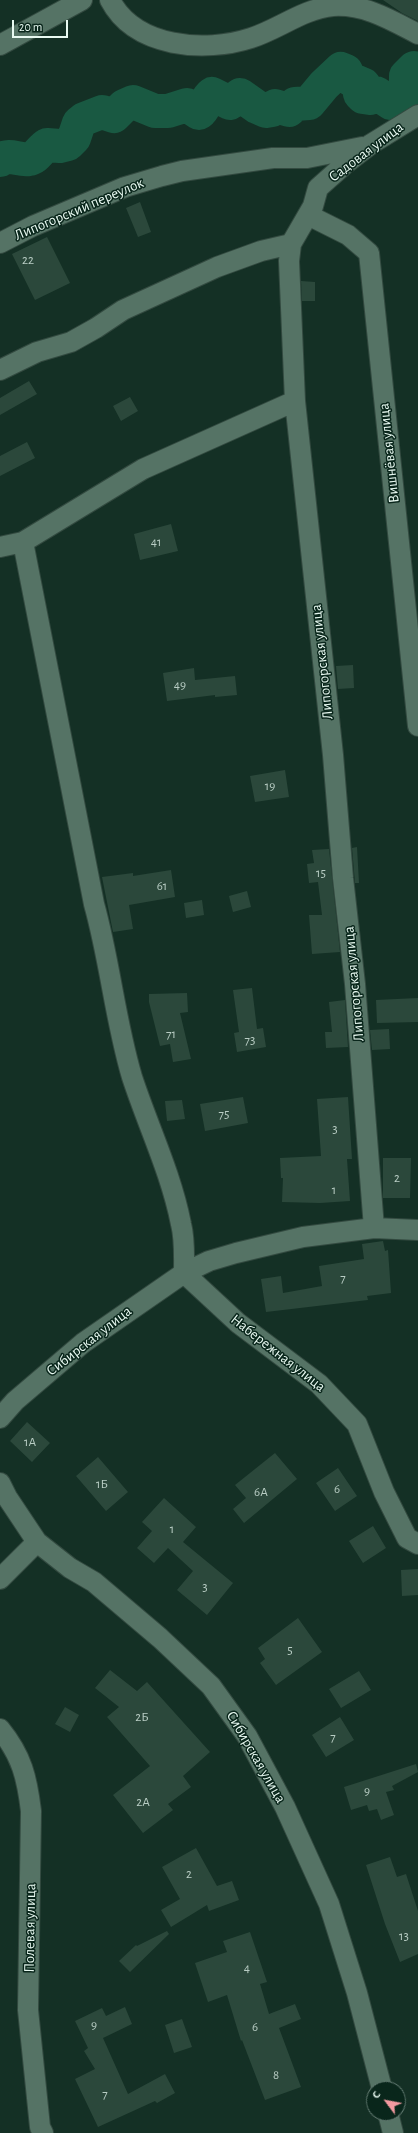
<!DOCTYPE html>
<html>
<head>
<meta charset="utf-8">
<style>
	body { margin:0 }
	#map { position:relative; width:418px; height:2133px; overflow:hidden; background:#143025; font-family:"Alegreya Sans",sans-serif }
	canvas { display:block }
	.north { position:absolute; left:366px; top:2081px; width:40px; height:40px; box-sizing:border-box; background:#09261b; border:1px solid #627a71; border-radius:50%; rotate:302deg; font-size:11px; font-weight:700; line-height:16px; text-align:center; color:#e8f9f1 }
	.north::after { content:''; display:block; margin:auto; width:14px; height:18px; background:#f49aa1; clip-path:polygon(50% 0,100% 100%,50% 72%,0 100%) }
	.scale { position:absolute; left:12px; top:20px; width:56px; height:18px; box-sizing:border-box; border:2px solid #e8f9f1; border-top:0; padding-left:5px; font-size:12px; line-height:14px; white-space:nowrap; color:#e8f9f1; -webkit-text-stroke:3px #09261b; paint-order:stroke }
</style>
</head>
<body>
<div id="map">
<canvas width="418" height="2133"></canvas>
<div class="north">С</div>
<div class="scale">20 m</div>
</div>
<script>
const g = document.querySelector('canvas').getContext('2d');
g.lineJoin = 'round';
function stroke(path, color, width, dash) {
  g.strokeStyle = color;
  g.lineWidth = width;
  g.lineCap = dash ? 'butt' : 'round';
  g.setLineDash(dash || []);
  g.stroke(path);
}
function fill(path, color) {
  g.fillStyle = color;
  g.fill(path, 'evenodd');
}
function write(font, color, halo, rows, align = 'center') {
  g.font = font + ' "Alegreya Sans",sans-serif';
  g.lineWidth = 3;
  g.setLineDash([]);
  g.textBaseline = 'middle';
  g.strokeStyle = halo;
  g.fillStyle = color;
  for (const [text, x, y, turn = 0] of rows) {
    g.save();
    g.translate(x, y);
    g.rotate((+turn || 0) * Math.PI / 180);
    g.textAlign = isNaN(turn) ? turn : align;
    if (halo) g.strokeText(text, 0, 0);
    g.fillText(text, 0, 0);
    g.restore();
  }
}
stroke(new Path2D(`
	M0,160C10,153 19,161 29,159C37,158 40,149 47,145L60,146L68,144L74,138L79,123L84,119L102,112L114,116L124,106L133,102L155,111H168L187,105L199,113C206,108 205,99 212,94L230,103L240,95L257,107L266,111L272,110L275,106L289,110L295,104L309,103L324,85L341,69L346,71L350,79L364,85L360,94L363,97L370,98L376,93L391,103L397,104C406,98 406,87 406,76L414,68L418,70`), '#195942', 34);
fill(new Path2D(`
	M383,0H418V21L402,13Z
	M140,202L151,232L138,237L126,208Z
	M47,237L70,283L35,300L12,254Z
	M301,281L315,282V301H302Z
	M29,381L37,394L0,415V398Z
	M130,397L138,411L121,421L113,406Z
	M27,442L35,458L0,476V456Z
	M171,524L178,551L140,560L134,534Z
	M353,665L354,688L338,689L336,666Z
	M194,668L195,680L235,676L237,695L215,697V695L167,701L163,673Z
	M285,770L289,797L255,802L250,776Z
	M357,847L359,883H355L352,848Z
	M329,849L340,952L312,954L309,915H322L318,882L309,883L307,864L314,863L312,850Z
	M171,870L175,897L129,905L133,929L113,932L102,877L133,873V876Z
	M247,891L251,907L233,912L229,896Z
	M202,900L204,915L186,918L184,903Z
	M252,988L257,1029L263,1028L266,1047L237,1052L234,1033L239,1032L233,990Z
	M187,993L188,1012L180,1013L191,1059L173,1062L170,1044L160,1046L149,1002V994Z
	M418,998V1022L377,1023L376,1000Z
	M345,1000L348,1047L326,1048L325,1032H332L329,1002Z
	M389,1029L390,1049L372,1050L370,1030Z
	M243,1097L248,1123L205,1131L200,1104Z
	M348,1097L352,1159H347L350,1201L320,1203L282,1202L283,1178H281L280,1158L321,1156L317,1099Z
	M182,1100L185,1119L167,1121L165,1101Z
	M383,1158H411L410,1198H383Z
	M383,1241L385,1251L388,1250L391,1293L367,1296L368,1300L266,1312L261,1279L281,1276L283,1293L322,1286L319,1266L364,1259L362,1244Z
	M27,1422L50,1443L32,1462L10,1441Z
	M275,1453L297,1479L244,1523L233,1509L246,1498L235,1485Z
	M98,1457L128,1492L106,1511L76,1476Z
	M338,1468L357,1496L335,1511L316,1483Z
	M164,1498L196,1527L183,1542L233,1583L207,1615L177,1590L193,1571L168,1548L154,1563L137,1548L152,1531L142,1522Z
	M373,1526L386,1548L363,1563L349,1541Z
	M418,1569V1595L402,1596L401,1570Z
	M298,1618L322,1652L276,1685L260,1663L265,1659L258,1648Z
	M110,1670L137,1691L147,1682L210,1752L183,1776L191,1787L168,1804L173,1810L143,1833L113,1795L150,1766L107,1717L119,1707L95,1688Z
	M359,1671L371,1690L341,1708L329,1689Z
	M65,1707L79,1715L70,1732L55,1724Z
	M340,1717L354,1740L326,1757L312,1735Z
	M416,1764L418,1772L392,1786L394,1790L386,1792L394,1815L381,1820L377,1809L369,1811L367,1805L351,1810L344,1787Z
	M196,1848L217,1886L232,1881L239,1900L209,1911L207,1905L171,1927L161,1910L180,1899L162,1867Z
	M390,1857L397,1877L406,1874L418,1911V1954L400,1962L385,1924L366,1865Z
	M167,1931L169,1934L130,1972L119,1961L136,1945L137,1946Z
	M250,1932L267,1982L260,1984L269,2014L295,2004L301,2019L279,2028L301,2087L265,2100L242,2040L241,2041L227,1995L208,2002L195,1963L227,1952L223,1941Z
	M125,2007L132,2024L103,2038L128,2094L165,2074L175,2093L157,2103L155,2101L98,2127L75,2079L95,2069L84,2051L88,2048L75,2021L102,2008L106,2016Z
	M182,2019L192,2047L174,2053L165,2025Z`), '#2b483b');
const minor = new Path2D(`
	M110,0C135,48 205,53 251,38C279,29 303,9 333,6C365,4 391,20 418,34
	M0,45L82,0
	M308,215L348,235L369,253L418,726
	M0,243L33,226L125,187L162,176L182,171L273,158H307L362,147
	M0,370L37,352L71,342L96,328L123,310L217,267L261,251L291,244
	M23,542L94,904C110,961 115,1020 132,1077C148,1126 171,1173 181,1224C185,1239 184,1257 184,1273
	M0,547L23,542L143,469L295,401
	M374,1228L355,984L343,878L333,755L295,401L289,261L291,244L313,206L318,188L345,164L371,144L418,115
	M184,1273L238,1323L319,1384L357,1424L384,1492L407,1538L418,1544
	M0,1418L15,1401L83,1343L184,1273L209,1261L236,1253L303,1237L374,1228L418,1230
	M0,1483L7,1497L37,1542L70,1568L94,1582L160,1638L211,1686L247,1736L285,1807L329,1904L357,1993L382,2089
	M0,1579L37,1542
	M0,1729C22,1756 27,1778 31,1811L28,2010L40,2127L43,2133
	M388,2113L393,2133`);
stroke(minor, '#334a40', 22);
stroke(minor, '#557365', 20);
write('13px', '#b9cdc4', null, [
	["22",28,260],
	["41",156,542],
	["49",180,685],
	["19",270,786],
	["15",321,873],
	["61",162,886],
	["71",171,1034],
	["73",250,1040],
	["75",224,1114],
	["3",335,1129],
	["2",397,1178],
	["1",334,1190],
	["7",343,1278],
	["1А",30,1442],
	["1Б",102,1484],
	["6",337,1489],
	["6А",261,1492],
	["1",172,1529],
	["3",205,1587],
	["5",290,1650],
	["2Б",142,1717],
	["7",333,1737],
	["9",367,1791],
	["2А",143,1802],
	["2",189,1874],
	["13",404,1936],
	["4",247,1968],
	["9",94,2025],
	["6",255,2027],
	["8",276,2075],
	["7",105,2094]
]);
write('15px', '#e8f9f1', '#09261b', [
	["Садовая улица",366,152,-37],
	["Липогорский переулок",79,209,-23],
	["Вишнёвая улица",389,453,-96],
	["Липогорская улица",322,662,-96],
	["Липогорская улица",354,984,-95],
	["Сибирская улица",89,1341,-38],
	["Набережная улица",278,1353,38],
	["Сибирская улица",256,1757,60],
	["Полевая улица",30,1928,-89]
]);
</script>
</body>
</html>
